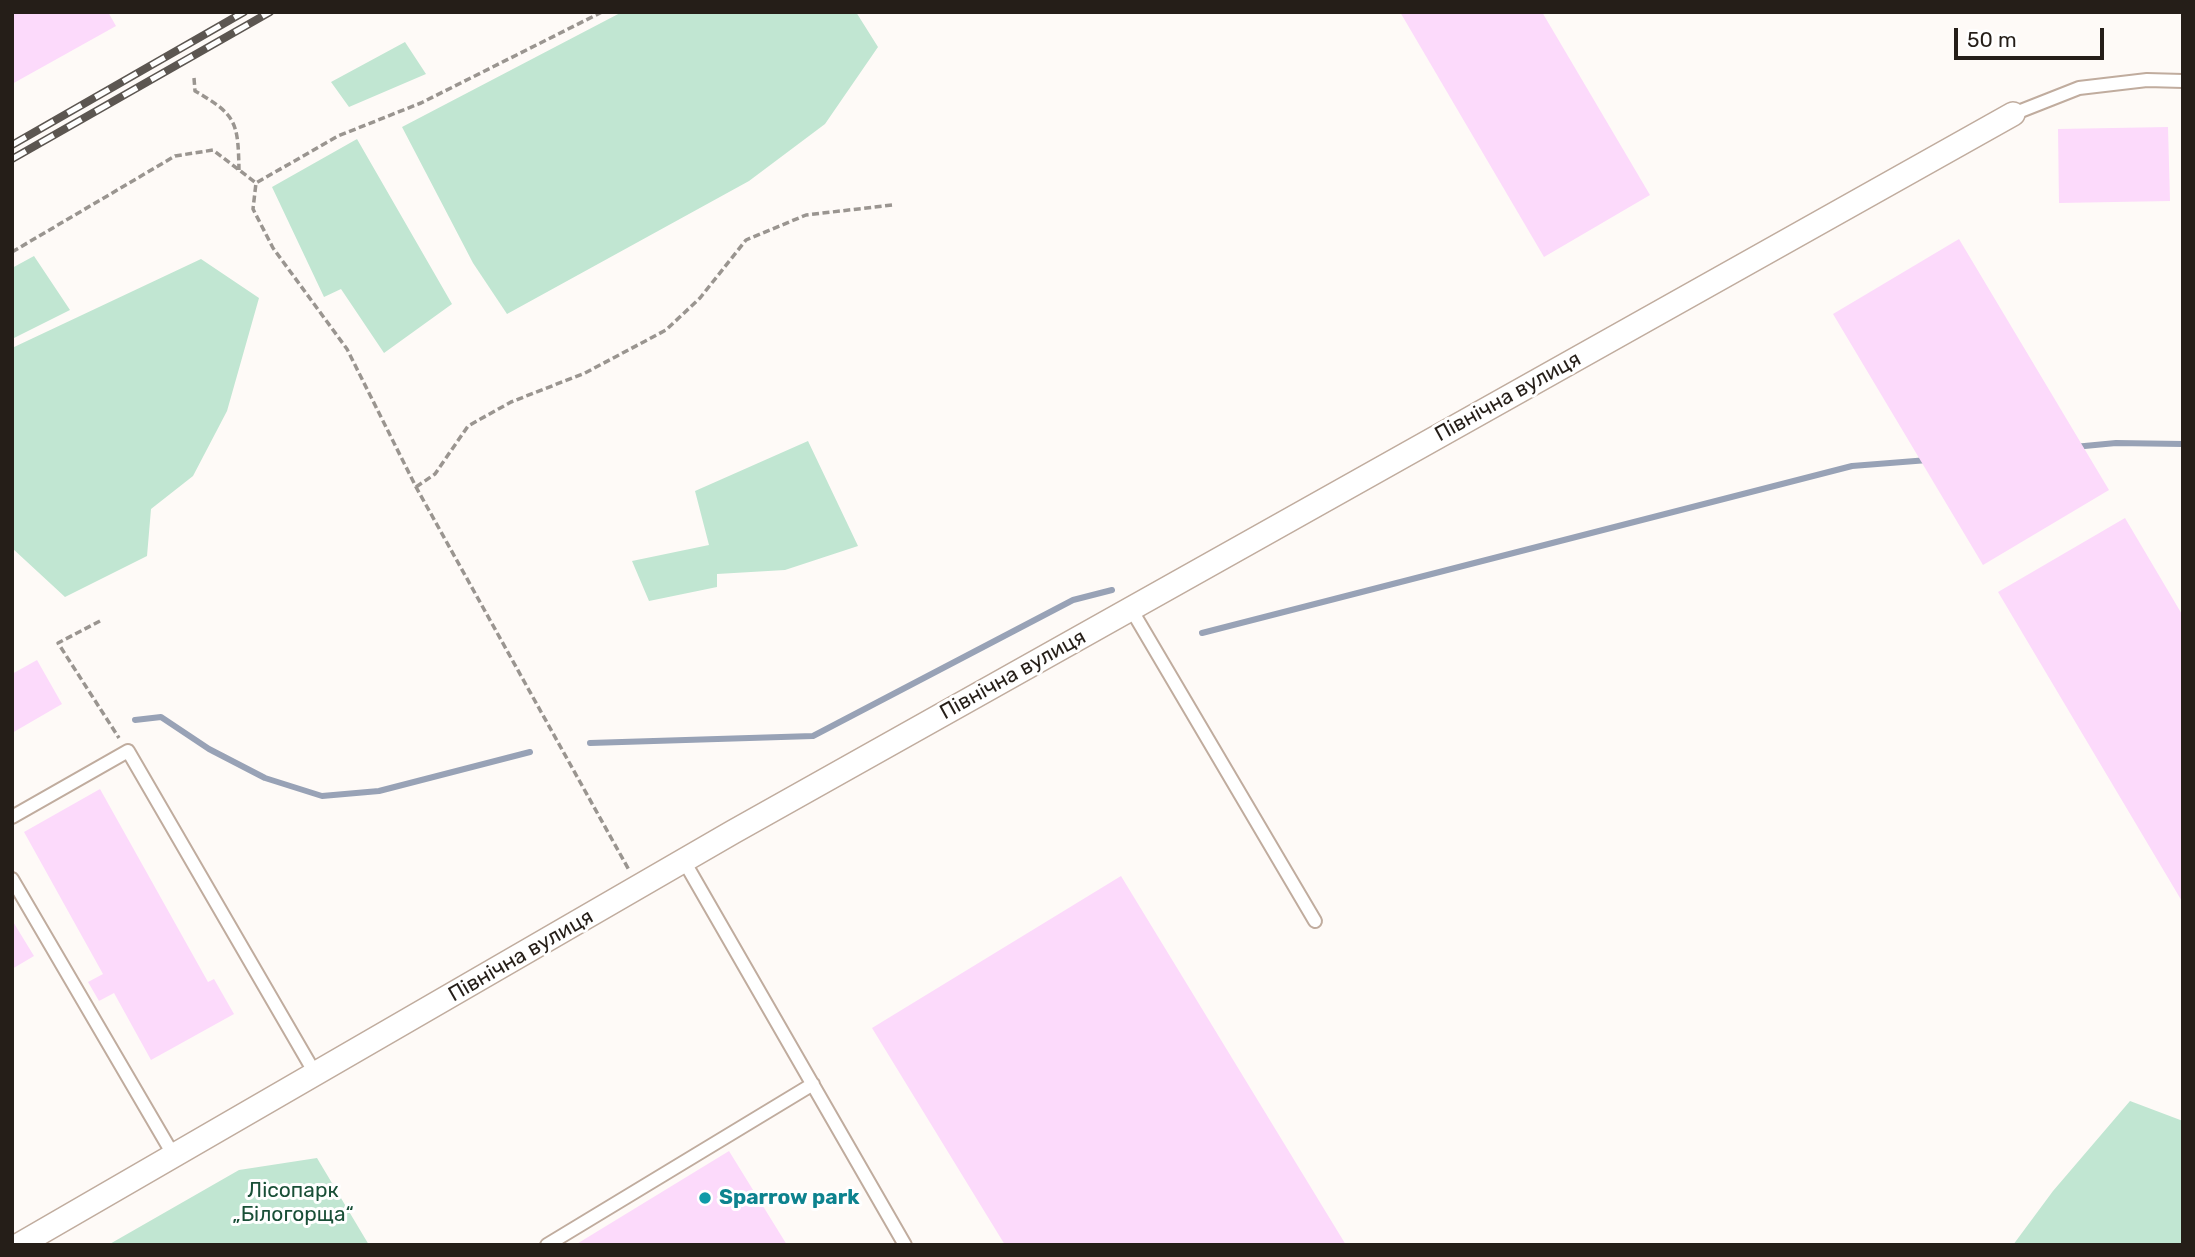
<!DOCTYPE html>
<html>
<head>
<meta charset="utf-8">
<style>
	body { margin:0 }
	#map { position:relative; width:2195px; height:1257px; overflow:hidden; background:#fefaf7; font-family:Rubik,sans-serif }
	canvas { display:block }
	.frame { position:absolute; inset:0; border:14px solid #251e18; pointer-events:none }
	.scale { position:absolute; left:1954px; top:28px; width:150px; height:32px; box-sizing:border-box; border:4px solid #251e18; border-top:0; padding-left:9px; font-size:21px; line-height:24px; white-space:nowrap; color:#251e18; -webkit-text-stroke:5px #fff; paint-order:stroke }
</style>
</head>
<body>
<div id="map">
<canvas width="2195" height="1257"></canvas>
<div class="frame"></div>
<div class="scale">50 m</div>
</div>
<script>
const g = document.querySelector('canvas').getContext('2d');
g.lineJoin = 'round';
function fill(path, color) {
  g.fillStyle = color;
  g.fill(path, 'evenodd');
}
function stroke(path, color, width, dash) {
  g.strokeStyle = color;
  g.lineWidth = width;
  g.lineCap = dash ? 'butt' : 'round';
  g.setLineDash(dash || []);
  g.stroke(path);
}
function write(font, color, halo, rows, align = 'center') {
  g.font = font + ' Rubik,sans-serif';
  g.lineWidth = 6;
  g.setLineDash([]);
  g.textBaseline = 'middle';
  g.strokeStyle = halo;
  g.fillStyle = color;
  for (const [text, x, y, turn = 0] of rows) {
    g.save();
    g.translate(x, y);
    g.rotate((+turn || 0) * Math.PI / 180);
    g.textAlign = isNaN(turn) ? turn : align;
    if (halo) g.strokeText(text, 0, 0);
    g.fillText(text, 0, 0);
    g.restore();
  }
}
fill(new Path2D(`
	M622,12H856L878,47L825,124L749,181L507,314L473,263L402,127Z
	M405,42L426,74L349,107L331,82Z
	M357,139L452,304L384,353L341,289L324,297L272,187Z
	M34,256L70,310L12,339V268Z
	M201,259L259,298L227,411L193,476L151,509L147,556L65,597L12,548V348Z
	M808,441L858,546L785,570L717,574V587L649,601L632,561L709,545L695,491Z
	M2130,1101L2183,1121V1245H2013L2053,1191Z
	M317,1158L369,1245H108L239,1170Z`), '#c1e6d2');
stroke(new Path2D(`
	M2074,447L2116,443L2183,444
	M1202,633L1852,466L1928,460
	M135,720L161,717L209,749L265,778L322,796L379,791L530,752
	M590,743L813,736L1073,600L1112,590`), '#98a2b6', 6);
fill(new Path2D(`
	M12,12H108L116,26L12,84Z
	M1400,12H1542L1650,195L1544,257Z
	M2168,127L2170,201L2059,203L2058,129Z
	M1959,239L2109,490L1983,565L1833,314Z
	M2125,518L2183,616V903L1998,592Z
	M37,660L62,704L12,733V674Z
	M100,789L208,982L214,979L234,1014L151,1060L114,993L99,1001L88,982L103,974L24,832Z
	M1121,876L1346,1245H1005L872,1028Z
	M12,920L34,956L12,969Z
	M729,1151L787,1245H575Z`), '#fcdafb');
const lane = new Path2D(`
	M2013,114L2079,88L2147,80L2183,81
	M1131,609L1315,921
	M12,817L128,751L316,1075
	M684,861L905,1245
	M12,879L174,1156
	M547,1245L813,1084`);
const street = new Path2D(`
	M19,1245L733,832L2013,114`);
stroke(lane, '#c0ac9e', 16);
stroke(street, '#c0ac9e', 26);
stroke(new Path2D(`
	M602,12L421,103L338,136L256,183L253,209L273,248L347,349L416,487L629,870
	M194,78L195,91C237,115 238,123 239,170
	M12,252L175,156L213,150L256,183
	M416,487L435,474L468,426L511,402L585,373L666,330L700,298L746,240L806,215L892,205
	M100,621L58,643L119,738`), '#9a9590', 3.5, [7, 3.5]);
stroke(lane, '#fff', 12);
stroke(street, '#fff', 23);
const rail = new Path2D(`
	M12,145L244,12
	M12,159L270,12`);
stroke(rail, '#5c5651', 8);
stroke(rail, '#fff', 5, [16]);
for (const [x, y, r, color] of [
	[705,1198,7,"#0f9aa8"]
]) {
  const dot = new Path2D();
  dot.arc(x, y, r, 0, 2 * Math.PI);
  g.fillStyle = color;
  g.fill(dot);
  stroke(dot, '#fff', 2.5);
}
write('21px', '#251e18', '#fff', [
	["Північна вулиця",1508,397,-29],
	["Північна вулиця",1013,675,-29],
	["Північна вулиця",521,956,-30]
]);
write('21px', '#194f37', '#fff', [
	["Лісопарк",293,1191],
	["„Білогорща“",293,1215]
]);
write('bold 21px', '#0d838f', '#fff', [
	["Sparrow park",719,1198]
], 'left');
</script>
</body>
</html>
